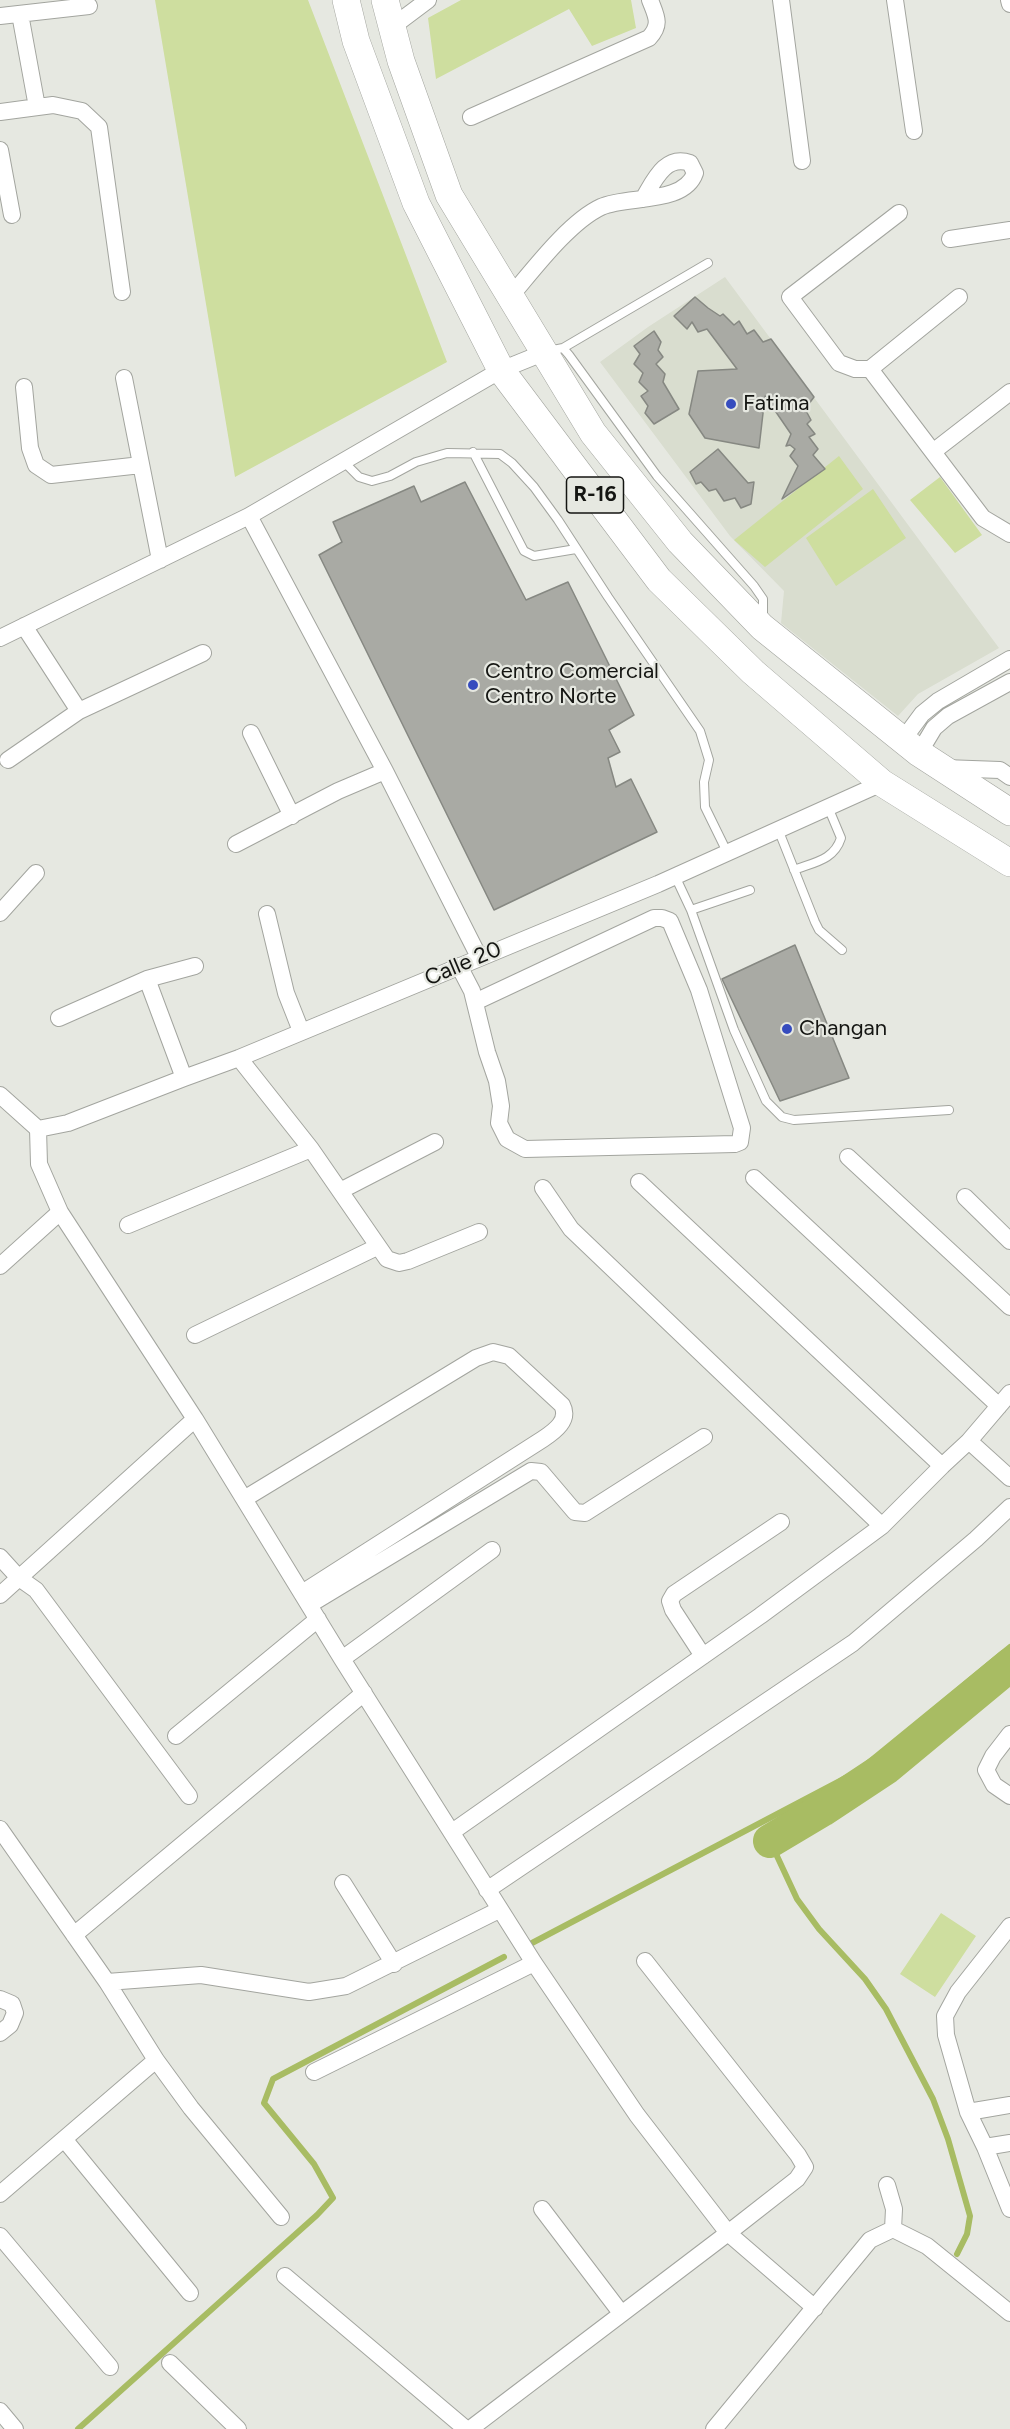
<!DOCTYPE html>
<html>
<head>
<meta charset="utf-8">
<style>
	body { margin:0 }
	canvas { display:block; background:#e6e8e1 }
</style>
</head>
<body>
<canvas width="1010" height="2429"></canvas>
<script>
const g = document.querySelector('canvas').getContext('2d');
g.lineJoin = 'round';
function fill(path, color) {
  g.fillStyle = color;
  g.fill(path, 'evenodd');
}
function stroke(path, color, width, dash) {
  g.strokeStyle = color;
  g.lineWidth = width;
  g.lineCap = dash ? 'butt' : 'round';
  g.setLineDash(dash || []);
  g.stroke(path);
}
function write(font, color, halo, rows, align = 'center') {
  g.font = font + ' Figtree,sans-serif';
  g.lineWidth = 4.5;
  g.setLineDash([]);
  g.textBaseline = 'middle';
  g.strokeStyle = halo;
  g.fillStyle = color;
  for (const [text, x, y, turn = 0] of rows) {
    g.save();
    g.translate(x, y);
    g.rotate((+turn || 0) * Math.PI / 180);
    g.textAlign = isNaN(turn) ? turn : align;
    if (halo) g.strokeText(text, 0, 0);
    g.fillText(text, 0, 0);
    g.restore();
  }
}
fill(new Path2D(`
	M725,277L999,648L918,694L898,716L781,623L784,591L730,536L600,362L648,327Z`), '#d9ddcf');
fill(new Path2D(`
	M155,0H308L447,362L235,477Z
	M461,0H631L636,28L592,46L569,9L436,79L428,18Z
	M839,456L863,489L765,567L734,540Z
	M940,477L982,535L955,553L910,500Z
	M873,489L906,538L836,586L806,538Z
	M941,1913L976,1936L935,1997L900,1974Z`), '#cede9f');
stroke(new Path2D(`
	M770,1841L797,1899L819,1929L865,1979L886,2009L933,2099L948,2139L970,2216L967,2234L957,2254
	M532,1943L857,1772L1010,1647
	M78,2429L317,2215L333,2198L314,2164L264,2103L273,2079L504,1957`), '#a8bc63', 6);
stroke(new Path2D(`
	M770,1841L822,1810L887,1767L1010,1665`), '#a8bc63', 34);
const building = new Path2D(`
	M695,297L708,308L720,316L723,314L734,325L739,321L747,334L754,330L763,342L771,339L814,397L805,409L811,420L807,424L815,434L809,437L818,449L813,455L825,469L782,499L798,466L790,456L795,449L790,445L786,446L791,434L765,396L759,448L705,438L689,414L698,371L737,369L707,329L698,332L692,322L687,329L674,316Z
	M654,331L661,342L658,350L663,357L656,364L665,374L663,382L679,409L654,424L645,413L648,406L641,396L648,391L639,382L643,373L634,364L640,354L634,346Z
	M718,449L748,483L754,482L751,504L741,508L735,498L724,501L716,489L709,491L701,482L696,484L690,472Z
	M465,482L526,600L568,582L634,715L609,730L620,752L608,758L616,787L631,779L657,832L494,910L319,555L342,542L333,522L414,486L421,502Z
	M795,945L849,1078L780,1101L722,979Z`);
fill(building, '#a9aaa4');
stroke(building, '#868882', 1.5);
const service = new Path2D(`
	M563,348L708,263
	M548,351L563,348L569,355L657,476L754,586L763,599V618
	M473,452L524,551L534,556L576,549
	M344,462L359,477L372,481L390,476L416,462L447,453L500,454L512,463L534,487L558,520L608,597L700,731L709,760L704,782L705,807L727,852
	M778,829L815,922L819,930L842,950
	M794,870C815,862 834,860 841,838L828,807
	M675,876L691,910L734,1030L766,1101L782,1117L794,1120L949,1110
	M691,910L750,890`);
const minor = new Path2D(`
	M781,0L802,161
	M895,0L914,131
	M1009,0L1010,4
	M20,14L37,107
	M0,16L89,6
	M392,27L428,0
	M0,112L53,105L82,111L99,127L122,292
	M471,117L649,38C662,24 656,16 650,0
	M0,150L12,215
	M899,213L790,297L839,363L855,369H870L983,518L1010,534
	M950,239L1010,230
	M510,297C533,270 569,222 601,207C627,195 684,205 695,173L690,163C665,154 654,181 643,199
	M870,369L959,297
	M124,378L160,560
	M24,387L30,448L36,465L51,475L141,465
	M934,451L1010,392
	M249,516L385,771L479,957
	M24,626L79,711
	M0,638L249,516L501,370L543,353
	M251,733L292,816
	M902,741L922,714L938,701L1010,659
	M919,753L934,728L948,716L1010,682
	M8,760L79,711L203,653
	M944,768L1000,770L1010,777
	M236,844L338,791L385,771
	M0,913L36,873
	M267,914L286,993L301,1031
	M459,966L472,991L487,1052L497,1081L501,1106L499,1123L507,1139L525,1149L735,1144L740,1142L742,1128L699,990L670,921L662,918H654L475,1002
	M147,979L184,1078
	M59,1018L147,979L195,966
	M239,1058L311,1149L387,1259L399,1263L408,1261L479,1232
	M0,1095L38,1129L39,1164L60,1212L195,1419L342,1659L534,1963L637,2115L728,2233L815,2308
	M38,1129L68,1123L184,1078L239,1058L658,884L882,783
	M848,1157L1010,1307
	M754,1178L999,1406
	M639,1182L942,1466
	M543,1188L571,1229L882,1526
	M340,1191L435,1142
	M965,1197L1010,1241
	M128,1225L311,1149
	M0,1266L60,1212
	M195,1335L377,1247
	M969,1441L1010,1478
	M244,1499L476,1358L493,1352L509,1356L562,1405C570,1420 555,1431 543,1439L302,1593
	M0,1557L19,1578L36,1590L189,1796
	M0,1595L195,1419
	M309,1605L531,1471L541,1472L575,1512L585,1513L704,1437
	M703,1656L673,1610L670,1601L674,1594L781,1522
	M342,1659L492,1550
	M1010,1734L993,1756L986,1770L994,1785L1010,1796
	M176,1736L318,1619
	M0,1829L107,1982L156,2060L191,2108L281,2217
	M452,1832L760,1616L882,1526L942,1466L969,1441L1010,1393
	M343,1883L394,1964
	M487,1890L853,1643L976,1539L1010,1507
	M1010,1926L958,1992L945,2016L946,2035L968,2112L985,2147L1010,2209
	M74,1935L364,1693
	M107,1982L201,1975L309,1992L346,1986L499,1910
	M0,1999L12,2004L15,2013L10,2025L0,2033
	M314,2072L534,1963
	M968,2112L1010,2105
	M64,2139L190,2293
	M985,2147L1010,2143
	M887,2185L894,2209L893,2229
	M0,2194L156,2060
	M542,2209L621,2313
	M0,2236L110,2367
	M285,2276L466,2429
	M170,2363L238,2429
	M0,2411L15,2429
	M470,2429L728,2233L797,2179L805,2167L798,2155L645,1961
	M714,2429L870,2240L893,2229L927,2246L1010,2313`);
const primary = new Path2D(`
	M346,0L356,41L416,203L501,370L659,580L753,672L882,783L1010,863
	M385,0L401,61L449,195L593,433L680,542L762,627L919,753L1010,812`);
stroke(service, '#a3a59f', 10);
stroke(minor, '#a3a59f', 18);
stroke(primary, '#a3a59f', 28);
stroke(service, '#fff', 8);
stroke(minor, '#fff', 16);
stroke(primary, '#fff', 27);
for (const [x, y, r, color] of [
	[731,404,6,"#364cbe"],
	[473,685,6,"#364cbe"],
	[787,1029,6,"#364cbe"]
]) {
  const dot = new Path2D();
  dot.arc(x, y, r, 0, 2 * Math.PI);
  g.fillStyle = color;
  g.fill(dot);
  stroke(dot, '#e6e8e1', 2);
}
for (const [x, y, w] of [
	[595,495,57]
]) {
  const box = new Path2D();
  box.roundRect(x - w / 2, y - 18, w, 36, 4.5);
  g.fillStyle = '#e6e8e1';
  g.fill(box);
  stroke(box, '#141512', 1.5);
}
write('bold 21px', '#141512', null, [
	["R-16",595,495]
]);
write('22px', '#141512', '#e6e8e1', [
	["Fatima",743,404],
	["Centro Comercial",485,672],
	["Centro Norte",485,697],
	["Changan",799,1029]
], 'left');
write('22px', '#141512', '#e6e8e1', [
	["Calle 20",463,964,-23]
]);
</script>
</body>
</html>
